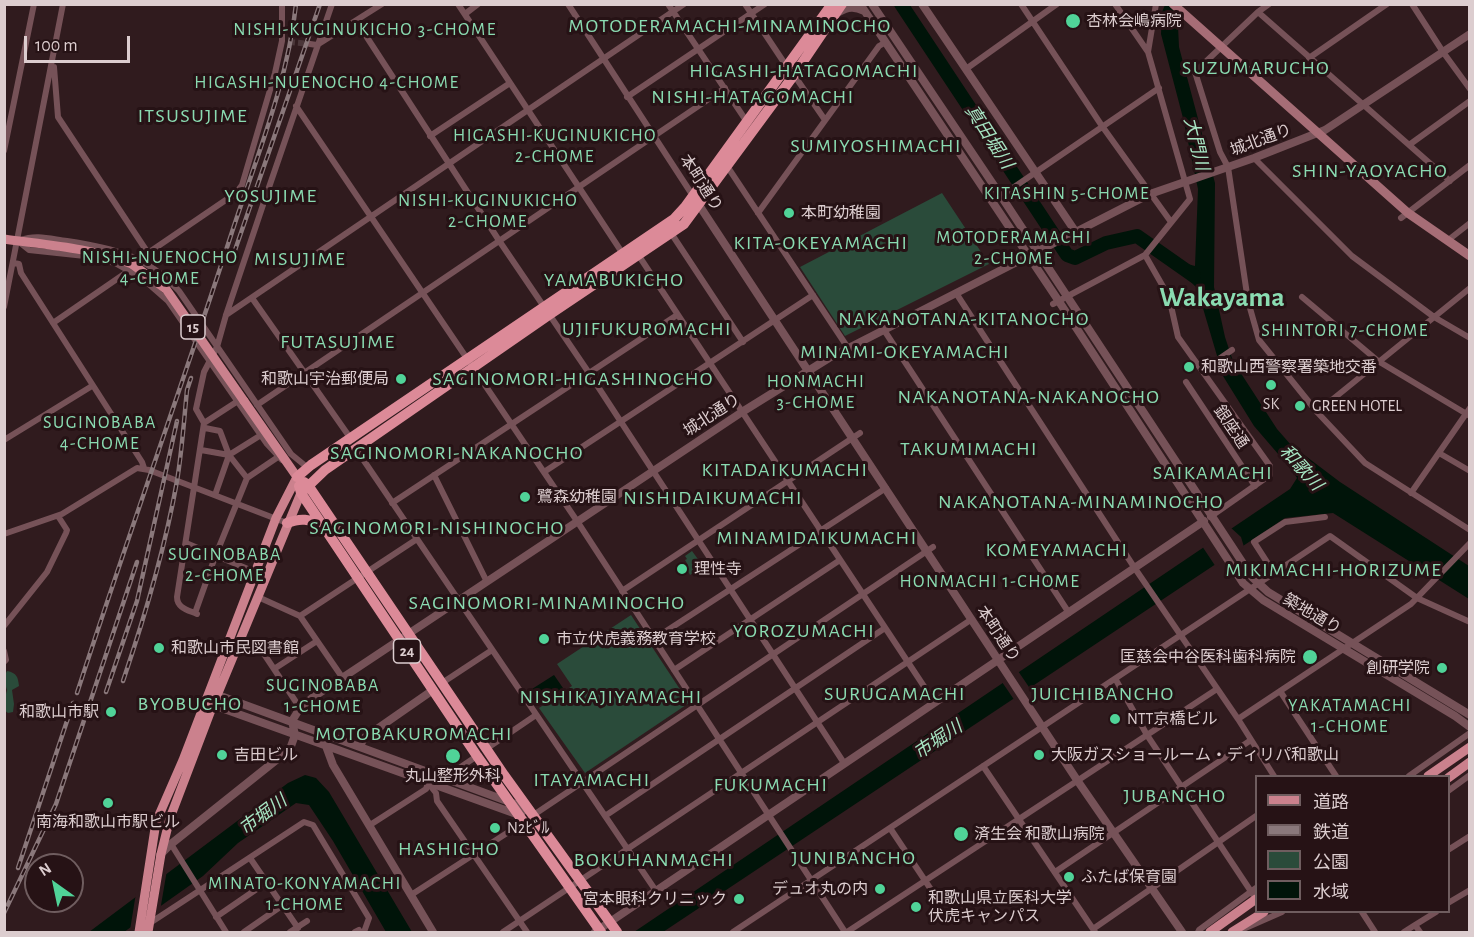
<!DOCTYPE html>
<html>
<head>
<meta charset="utf-8">
<style>
	body { margin:0 }
	#map { position:relative; width:1474px; height:937px; overflow:hidden; background:#301b1e; font-family:"Alegreya Sans","Noto Sans JP",sans-serif }
	canvas { display:block }
	.frame { position:absolute; inset:0; border:6px solid #dccdcf; pointer-events:none }
	.legend { position:absolute; left:1255px; top:775px; width:195px; height:138px; box-sizing:border-box; background:#261215; border:2px solid #6f5d5f; margin:0; padding:8px 10px; list-style:none; font-size:18px; color:#dccdcf }
	.legend li { display:flex; align-items:center; gap:12px; height:30px }
	.legend b { width:30px; border:2px solid #6f5d5f }
	.north { position:absolute; left:24px; top:853px; width:60px; height:60px; box-sizing:border-box; background:#261215; border:2px solid #6f5d5f; border-radius:50%; rotate:327deg; font-size:16px; font-weight:700; line-height:24px; text-align:center; color:#dccdcf }
	.north::after { content:''; display:block; margin:auto; width:21px; height:27px; background:#50d398; clip-path:polygon(50% 0,100% 100%,50% 72%,0 100%) }
	.scale { position:absolute; left:24px; top:36px; width:106px; height:27px; box-sizing:border-box; border:3px solid #dccdcf; border-top:0; padding-left:8px; font-size:18px; line-height:21px; white-space:nowrap; color:#dccdcf; -webkit-text-stroke:4px #261215; paint-order:stroke }
</style>
</head>
<body>
<div id="map">
<canvas width="1474" height="937"></canvas>
<div class="frame"></div>
<ul class="legend">
<li><b style="height:8px;background:#cb818d"></b>道路</li>
<li><b style="height:8px;background:#8a787b"></b>鉄道</li>
<li><b style="height:16px;background:#2a4b3a"></b>公園</li>
<li><b style="height:16px;background:#001409"></b>水域</li>
</ul>
<div class="north">N</div>
<div class="scale">100 m</div>
</div>
<script>
const g = document.querySelector('canvas').getContext('2d');
g.lineJoin = 'round';
function fill(path, color) {
  g.fillStyle = color;
  g.fill(path, 'evenodd');
}
function stroke(path, color, width, dash) {
  g.strokeStyle = color;
  g.lineWidth = width;
  g.lineCap = dash ? 'butt' : 'round';
  g.setLineDash(dash || []);
  g.stroke(path);
}
function write(font, color, halo, rows, align = 'center') {
  g.font = font + ' "Alegreya Sans","Noto Sans JP",sans-serif';
  g.lineWidth = 6;
  g.setLineDash([]);
  g.textBaseline = 'middle';
  g.strokeStyle = halo;
  g.fillStyle = color;
  for (const [text, x, y, turn = 0] of rows) {
    g.save();
    g.translate(x, y);
    g.rotate((+turn || 0) * Math.PI / 180);
    g.textAlign = isNaN(turn) ? turn : align;
    if (halo) g.strokeText(text, 0, 0);
    g.fillText(text, 0, 0);
    g.restore();
  }
}
fill(new Path2D(`
	M942,193L989,264L845,336L800,267Z
	M692,551L703,566L690,575L686,567L688,565L685,560L687,559L685,556Z
	M631,615L689,703L585,773L539,708L572,686L557,664Z
	M7,671C17,673 18,677 19,686L12,690L14,704L13,712L8,713L4,710L5,698L7,690C5,683 3,678 7,671Z`), '#2a4b3a');
fill(new Path2D(`
	M1165,5H1183L1178,26L1179,47L1215,183L1214,287L1225,337L1233,361L1277,429L1291,445L1340,482L1469,566V599L1333,513L1285,518L663,932H634L1290,489L1297,478L1291,469L1254,426L1223,376L1197,288L1176,268L1180,262L1195,266L1198,189L1183,118L1161,34L1162,12Z
	M554,675L563,688L541,702L532,689Z
	M305,775L316,778L329,792L412,932H386L333,841L309,805L296,803L238,843L203,876L124,932H89L288,783Z`), '#001409');
fill(new Path2D(`
	M1230,527L1241,537L1244,547L1216,567L1202,546Z
	M1018,671L1031,690L1015,701L1002,682Z
	M167,870L160,911L130,930L136,893Z`), '#301b1e');
stroke(new Path2D(`
	M901,4L1067,255L1075,258L1106,243L1137,236L1194,276`), '#001409', 14);
stroke(new Path2D(`
	M289,42L310,44`), '#4a3639', 6, [6, 3]);
stroke(new Path2D(`
	M458,4L623,254
	M568,4L693,196
	M668,4L747,122
	M745,4L787,67
	M1021,4L1102,126L1171,222
	M1269,4L1258,12L1195,72L1220,152L1228,167L1248,301L1259,340L1317,412L1365,463L1470,530
	M1412,4L1443,52L1470,89
	M1258,12L1450,181
	M465,14L478,4
	M357,22L500,242L589,373L844,763
	M310,44L317,45L382,4
	M1148,52L1156,4
	M1309,58L1387,4
	M54,67L58,117L148,253
	M966,69L1057,4
	M794,75L825,120
	M627,97L765,4
	M296,106L577,521L845,932
	M430,136L510,83
	M1409,145L1470,101
	M4,151L34,4
	M1254,158L1352,256L1434,317L1470,338
	M727,166L848,348
	M1001,196L1159,88
	M758,213L879,46L886,42
	M1401,218L1470,165
	M671,233L743,342
	M21,240C36,234 51,239 67,241C113,248 146,255 179,291L291,454L308,468
	M1447,241L1470,223
	M19,242L29,250L85,256L115,263L143,279L168,301L267,444L282,460
	M1145,255L1169,297L1178,337L1270,466V475L1210,517
	M639,256L935,703
	M14,263L19,264L21,273L142,462L144,468
	M956,293L1134,567L1238,719L1274,776
	M1302,297L1378,361L1470,416
	M252,298L351,439
	M1053,304L1145,255L1190,199L1148,52L1115,4
	M4,307L63,4
	M226,315L684,4
	M53,323L143,261L148,253L236,193L242,185L275,73L282,41V4
	M884,330L1069,613
	M1203,370L1232,350
	M1186,382L1255,486
	M257,405L725,88
	M1317,412L1470,288
	M204,423L196,409L204,372L217,347L226,315L266,196L332,4
	M205,428L220,431L229,455L247,478
	M4,440L92,386
	M356,449L656,891
	M201,450L229,455L215,495
	M1439,453L1470,471
	M229,455L261,435
	M544,472L813,295
	M434,475L486,580
	M1411,493L1470,408
	M392,503L677,315
	M4,534L62,514L137,468L149,470L287,523
	M186,543L255,572
	M1274,573L1254,542L1285,522L1325,517
	M622,591L860,433
	M258,597L300,616L342,677
	M195,613L215,557L247,478L278,457
	M197,614C188,610 177,608 177,597L204,423L241,399
	M300,616L417,539
	M4,626L47,572L66,533L67,530L58,516
	M654,639L886,488
	M240,644L264,654L300,708
	M4,651L6,660L4,662
	M274,669L317,641
	M674,670L840,560
	M1116,680L1147,735L1256,899
	M442,683L492,650
	M1280,691L1336,776
	M1238,719L1411,604L1470,543
	M486,749L536,715
	M983,766L1095,932
	M1409,776L1470,733
	M436,786L446,777L477,756
	M1448,791L1470,775
	M532,816L933,547
	M605,816L885,628
	M370,825L426,789L428,783L436,793L437,801L527,932
	M890,828L936,897
	M168,844H171L226,932
	M1448,850L1470,836
	M250,858L298,928
	M1055,872L1251,740
	M411,895L524,822
	M1448,903L1470,890
	M1362,912L1375,932
	M216,917L267,882
	M150,923L304,822L313,825L369,918L364,932
	M1415,925L1436,912
	M1093,929L1256,816
	M1241,930L1282,912
	M244,932L283,905
	M290,932L307,921
	M355,932L359,930L360,932
	M503,932L972,619
	M733,932L1330,536L1417,598L1470,622
	M847,932L1217,689
	M1198,932L1199,930L1256,888
	M1404,932L1415,925L1420,932`), '#765258', 6);
stroke(new Path2D(`
	M860,4L1058,300L1243,583L1263,600L1455,716L1470,727
	M872,4L1001,196L1252,577L1268,592L1470,715
	M922,4L1075,231
	M839,12C848,7 854,6 864,11
	M697,202L1077,780L1182,932
	M208,695H218L526,808L519,815L213,705Z
	M326,746L333,765L433,932
	M360,746L364,738L433,690
	M160,855L171,844L290,749L295,735L292,721L300,708L312,698L742,412L829,358L1150,194L1254,158L1325,130L1470,34
	M595,932L1204,521`), '#765258', 8);
stroke(new Path2D(`
	M1173,4L1408,213L1470,256`), '#a66d76', 9);
stroke(new Path2D(`
	M4,239C47,245 92,248 132,264
	M1428,776L1470,747
	M1448,778L1470,762
	M139,932L156,822L183,760L276,518L297,477L244,401
	M148,932L161,854L170,818L213,705L301,493
	M1210,932L1256,899
	M1232,932L1264,912`), '#cb818d', 9);
stroke(new Path2D(`
	M297,477L311,465L674,219L685,207L832,4
	M304,482L308,485L504,775L617,932
	M299,486L301,493L477,756L601,932
	M301,493L325,470L549,315L684,224L794,75L842,4
	M287,523C300,518 310,518 321,527`), '#dc8a98', 10);
const rail = new Path2D(`
	M234,253L320,4
	M123,681C145,616 165,549 177,481C182,451 184,420 187,390L191,378
	M106,692L137,601L177,421
	M77,693C127,539 182,386 232,232C256,159 288,81 296,4
	M18,868L73,703
	M4,913L56,804L137,562`);
stroke(rail, '#8a787b', 4.5);
stroke(rail, '#261215', 2, [7]);
stroke(new Path2D(`
	M132,264L166,289L244,401`), '#cb818d', 9);
for (const [x, y, r, color] of [
	[1073,21,8,"#50d398"],
	[789,213,6,"#50d398"],
	[1189,367,6,"#50d398"],
	[401,379,6,"#50d398"],
	[1271,385,6,"#50d398"],
	[1300,406,6,"#50d398"],
	[525,497,6,"#50d398"],
	[682,569,6,"#50d398"],
	[544,639,6,"#50d398"],
	[159,648,6,"#50d398"],
	[1310,657,8,"#50d398"],
	[1442,668,6,"#50d398"],
	[111,712,6,"#50d398"],
	[1115,719,6,"#50d398"],
	[222,755,6,"#50d398"],
	[1039,755,6,"#50d398"],
	[453,756,8,"#50d398"],
	[108,803,6,"#50d398"],
	[495,828,6,"#50d398"],
	[961,834,8,"#50d398"],
	[1069,877,6,"#50d398"],
	[880,889,6,"#50d398"],
	[739,899,6,"#50d398"],
	[916,907,6,"#50d398"]
]) {
  const dot = new Path2D();
  dot.arc(x, y, r, 0, 2 * Math.PI);
  g.fillStyle = color;
  g.fill(dot);
  stroke(dot, '#261215', 2);
}
for (const [x, y, w] of [
	[193,327,24],
	[407,651,27]
]) {
  const box = new Path2D();
  box.roundRect(x - w / 2, y - 12, w, 24, 4.5);
  g.fillStyle = '#261215';
  g.fill(box);
  stroke(box, '#dccdcf', 1.5);
}
write('bold 15px', '#dccdcf', null, [
	["15",193,327],
	["24",407,651]
]);
write('16px', '#dccdcf', '#261215', [
	["杏林会嶋病院",1086,21],
	["本町幼稚園",801,213],
	["和歌山西警察署築地交番",1201,367],
	["和歌山宇治郵便局",389,379,"right"],
	["SK",1271,404,"center"],
	["GREEN HOTEL",1312,406],
	["鷺森幼稚園",537,497],
	["理性寺",694,569],
	["市立伏虎義務教育学校",556,639],
	["和歌山市民図書館",171,648],
	["匡慈会中谷医科歯科病院",1296,657,"right"],
	["創研学院",1430,668,"right"],
	["和歌山市駅",99,712,"right"],
	["NTT京橋ビル",1127,719],
	["吉田ビル",234,755],
	["大阪ガスショールーム・ディリパ和歌山",1051,755],
	["丸山整形外科",453,776,"center"],
	["南海和歌山市駅ビル",108,822,"center"],
	["N2ﾋﾞﾙ",507,828],
	["済生会 和歌山病院",974,834],
	["ふたば保育園",1081,877],
	["デュオ丸の内",868,889,"right"],
	["和歌山県立医科大学",928,898],
	["伏虎キャンパス",928,916],
	["宮本眼科クリニック",727,899,"right"]
], 'left');
write('16px', '#dccdcf', '#261215', [
	["城北通り",1261,140,-20],
	["本町通り",701,183,57],
	["城北通り",712,415,-33],
	["銀座通",1231,427,56],
	["築地通り",1312,614,30],
	["本町通り",998,634,56]
]);
g.letterSpacing = '1.5px';
write('18px', '#8adbb1', '#261215', [
	["NISHI-KUGINUKICHO 3-CHOME",365,30],
	["HIGASHI-NUENOCHO 4-CHOME",327,83],
	["HIGASHI-KUGINUKICHO",555,136],
	["2-CHOME",555,157],
	["KITASHIN 5-CHOME",1067,194],
	["NISHI-KUGINUKICHO",488,201],
	["2-CHOME",488,222],
	["MOTODERAMACHI",1014,238],
	["2-CHOME",1014,259],
	["NISHI-NUENOCHO",160,258],
	["4-CHOME",160,279],
	["SHINTORI 7-CHOME",1345,331],
	["HONMACHI",816,382],
	["3-CHOME",816,403],
	["SUGINOBABA",100,423],
	["4-CHOME",100,444],
	["SUGINOBABA",225,555],
	["2-CHOME",225,576],
	["HONMACHI 1-CHOME",990,582],
	["SUGINOBABA",323,686],
	["1-CHOME",323,707],
	["YAKATAMACHI",1350,706],
	["1-CHOME",1350,727],
	["MINATO-KONYAMACHI",305,884],
	["1-CHOME",305,905]
]);
g.letterSpacing = '0px';
write('italic 18px', '#a7e5c3', '#261215', [
	["真田堀川",989,137,57],
	["大門川",1196,144,76],
	["和歌川",1301,468,48],
	["市堀川",938,740,-34],
	["市堀川",263,815,-37]
]);
g.letterSpacing = '1.5px';
write('20px', '#8adbb1', '#261215', [
	["MOTODERAMACHI-MINAMINOCHO",730,26],
	["SUZUMARUCHO",1256,68],
	["HIGASHI-HATAGOMACHI",804,71],
	["NISHI-HATAGOMACHI",753,97],
	["ITSUSUJIME",193,116],
	["SUMIYOSHIMACHI",876,146],
	["SHIN-YAOYACHO",1370,171],
	["YOSUJIME",271,196],
	["KITA-OKEYAMACHI",821,243],
	["MISUJIME",300,259],
	["YAMABUKICHO",614,280],
	["NAKANOTANA-KITANOCHO",964,319],
	["UJIFUKUROMACHI",647,329],
	["FUTASUJIME",338,342],
	["MINAMI-OKEYAMACHI",905,352],
	["SAGINOMORI-HIGASHINOCHO",573,379],
	["NAKANOTANA-NAKANOCHO",1029,397],
	["TAKUMIMACHI",969,449],
	["SAGINOMORI-NAKANOCHO",457,453],
	["KITADAIKUMACHI",785,470],
	["SAIKAMACHI",1213,473],
	["NISHIDAIKUMACHI",713,498],
	["NAKANOTANA-MINAMINOCHO",1081,502],
	["SAGINOMORI-NISHINOCHO",437,528],
	["MINAMIDAIKUMACHI",817,538],
	["KOMEYAMACHI",1057,550],
	["MIKIMACHI-HORIZUME",1334,570],
	["SAGINOMORI-MINAMINOCHO",547,603],
	["YOROZUMACHI",804,631],
	["SURUGAMACHI",895,694],
	["JUICHIBANCHO",1103,694],
	["NISHIKAJIYAMACHI",611,697],
	["BYOBUCHO",190,704],
	["MOTOBAKUROMACHI",414,734],
	["ITAYAMACHI",592,780],
	["FUKUMACHI",771,785],
	["JUBANCHO",1175,796],
	["HASHICHO",449,849],
	["JUNIBANCHO",854,858],
	["BOKUHANMACHI",654,860]
]);
g.letterSpacing = '0px';
write('bold 28px', '#8adbb1', '#261215', [
	["Wakayama",1222,298]
]);
</script>
</body>
</html>
